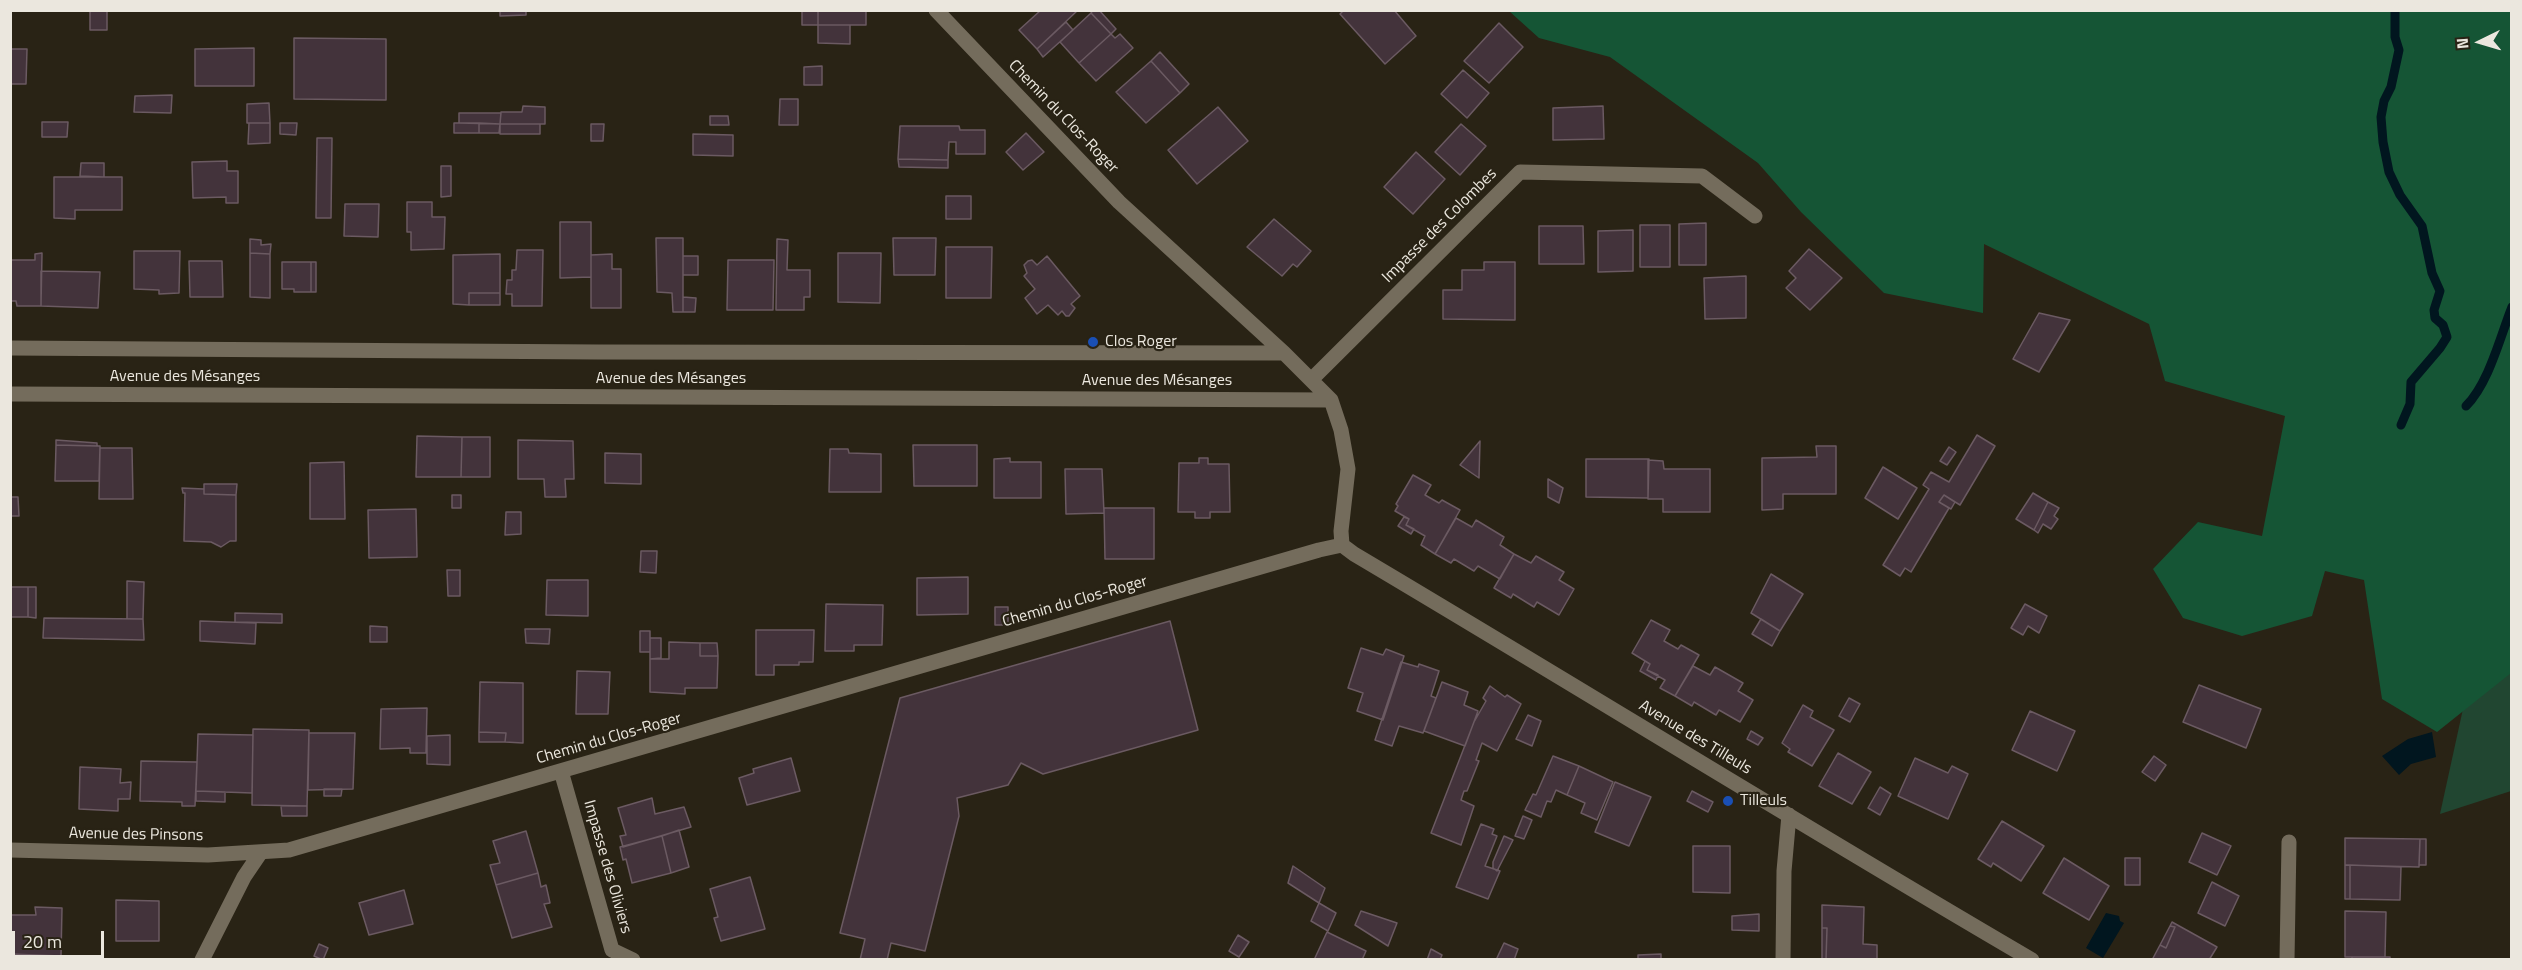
<!DOCTYPE html>
<html>
<head>
<meta charset="utf-8">
<style>
	body { margin:0 }
	#map { position:relative; width:2522px; height:970px; overflow:hidden; background:#292315; font-family:"Titillium Web",sans-serif }
	canvas { display:block }
	.frame { position:absolute; inset:0; border:12px solid #ebe7de; pointer-events:none }
	.north { position:absolute; left:2450px; top:12px; width:60px; height:60px; -webkit-text-stroke:4px #292315; paint-order:stroke; rotate:265deg; font-size:16px; font-weight:700; line-height:24px; text-align:center; color:#ebe7de }
	.north::after { content:''; display:block; margin:auto; width:21px; height:27px; background:#ebe7de; clip-path:polygon(50% 0,100% 100%,50% 72%,0 100%) }
	.scale { position:absolute; left:12px; top:931px; width:92px; height:27px; box-sizing:border-box; border:3px solid #ebe7de; border-top:0; padding-left:8px; font-size:18px; line-height:21px; white-space:nowrap; color:#ebe7de; -webkit-text-stroke:4px #292315; paint-order:stroke }
</style>
</head>
<body>
<div id="map">
<canvas width="2522" height="970"></canvas>
<div class="frame"></div>
<div class="north">N</div>
<div class="scale">20 m</div>
</div>
<script>
const g = document.querySelector('canvas').getContext('2d');
g.lineJoin = 'round';
function fill(path, color) {
  g.fillStyle = color;
  g.fill(path, 'evenodd');
}
function stroke(path, color, width, dash) {
  g.strokeStyle = color;
  g.lineWidth = width;
  g.lineCap = dash ? 'butt' : 'round';
  g.setLineDash(dash || []);
  g.stroke(path);
}
function write(font, color, halo, rows, align = 'center') {
  g.font = font + ' "Titillium Web",sans-serif';
  g.lineWidth = 4.5;
  g.setLineDash([]);
  g.textBaseline = 'middle';
  g.strokeStyle = halo;
  g.fillStyle = color;
  for (const [text, x, y, turn = 0] of rows) {
    g.save();
    g.translate(x, y);
    g.rotate((+turn || 0) * Math.PI / 180);
    g.textAlign = isNaN(turn) ? turn : align;
    if (halo) g.strokeText(text, 0, 0);
    g.fillText(text, 0, 0);
    g.restore();
  }
}
fill(new Path2D(`
	M2511,489V791L2440,814Z`), '#214631');
fill(new Path2D(`
	M1509,11H2511V673L2437,732L2382,699L2364,580L2325,571L2312,616L2242,636L2183,618L2153,569L2198,522L2262,536L2285,416L2165,381L2149,324L1984,244L1983,313L1884,293L1801,212L1758,163L1610,57L1539,38Z`), '#155535');
fill(new Path2D(`
	M2432,732L2436,757L2411,764L2399,775L2382,756L2408,739Z
	M2106,913L2119,916L2120,921L2124,923L2103,958L2086,948Z`), '#01161f');
stroke(new Path2D(`
	M2395,10V37L2399,50L2391,87L2384,101L2381,117L2383,142L2389,172L2400,195L2422,226L2432,273L2440,291L2434,310L2435,318L2443,325L2447,337L2440,348L2411,382L2410,404L2401,425
	M2466,406C2489,383 2500,337 2512,307`), '#01161f', 9);
const building = new Path2D(`
	M90,10H107V30H90Z
	M500,10H526V15L500,16Z
	M802,10H818V25H802Z
	M818,10H866V25H818Z
	M1041,10H1078L1037,49L1019,30Z
	M1093,10H1099L1116,29L1111,34L1091,13Z
	M1344,10H1394L1416,36L1385,64L1340,14Z
	M1091,13L1111,34L1079,63L1060,42Z
	M1066,22L1073,30L1043,57L1037,49Z
	M1499,23L1523,47L1489,83L1464,61Z
	M818,25H850V44L818,43Z
	M1111,34L1115,38L1120,34L1133,48L1096,81L1079,63Z
	M294,38L386,39V100L294,99Z
	M254,48V86H195V49Z
	M10,49H27L26,84H10Z
	M1160,52L1189,84L1180,93L1151,61Z
	M1151,61L1180,93L1146,123L1116,92Z
	M822,66V85H804V67Z
	M1463,70L1489,93L1467,118L1441,94Z
	M172,95L171,113L134,112L135,96Z
	M780,99H798V125H779Z
	M269,103L270,123H247V104Z
	M523,106L545,107V124H500L501,112H522Z
	M1603,106L1604,139L1553,140V108Z
	M1218,107L1248,141L1197,184L1168,150Z
	M459,113H501L500,124L459,123Z
	M710,116H728L729,125H710Z
	M42,122H68L67,137H42Z
	M249,123H270V143L248,144Z
	M280,123H297L296,135L280,134Z
	M454,123H479V133H454Z
	M479,123L500,124L499,133H479Z
	M500,124H540V134H500Z
	M591,124H604L603,141H591Z
	M1461,124L1486,146L1460,175L1435,152Z
	M900,126H959L960,130H985V154H956V142H949L948,160L898,159Z
	M1026,133L1044,152L1023,170L1006,152Z
	M693,134L733,135V156L693,155Z
	M317,138H332L331,218H316Z
	M1416,152L1445,179L1413,214L1384,187Z
	M898,159L948,160V168L899,167Z
	M227,161V171H238V203H226V197L193,198L192,162Z
	M81,163H104V177L80,176Z
	M441,166H451V196L441,197Z
	M54,177H122V210H75V219L54,218Z
	M946,196H971V219H946Z
	M407,202H432V217H445L444,249L411,250V232H407Z
	M345,204H379L378,237L344,236Z
	M1274,219L1311,251L1297,267L1293,264L1282,276L1247,247Z
	M560,222H591V277L560,278Z
	M1706,223V265H1679V224Z
	M1640,225H1670V267H1640Z
	M1539,226H1583L1584,264H1539Z
	M1633,230V271L1598,272V231Z
	M656,238H683V312H673L672,293L657,292Z
	M893,238H936L935,275H894Z
	M250,239L261,240V245L271,244L270,254L250,253Z
	M777,239L788,240L787,270H810V297H804V310H776Z
	M946,247H992L991,298H946Z
	M1809,249L1842,278L1810,310L1786,288L1796,278L1789,271Z
	M517,250H543L542,306H512V294H506L507,280H512V270H516Z
	M134,251H180L179,293L159,294V290L134,289Z
	M42,253L41,306H17L16,301H10V260H35V254Z
	M250,253L270,254V298L250,297Z
	M838,253H881L880,303L838,302Z
	M500,254V293H469V305L453,304V255Z
	M612,254V269H621V308H591V255Z
	M683,256H698V275H683Z
	M1047,256L1080,296L1071,304L1075,308L1069,316H1066L1062,311L1058,315L1048,305L1037,314L1025,298L1035,289L1024,276L1027,273L1024,265L1028,261L1032,260L1037,265Z
	M728,260H774L773,310H727Z
	M189,261H222L223,297H190Z
	M282,262H311V292H294V289H282Z
	M311,262H316V292H311Z
	M1484,262H1515V320L1443,319V290H1462V270H1484Z
	M41,271L100,272L98,308L41,306Z
	M1746,276V318L1705,319L1704,278Z
	M469,293H500V305H469Z
	M683,297L696,298L695,312H683Z
	M2039,313L2070,320L2039,372L2013,359Z
	M1977,435L1995,446L1960,505L1944,495L1939,502L1949,508L1911,572L1905,568L1900,576L1883,565L1929,489L1923,485L1931,472L1949,482Z
	M417,436L462,437L461,477H416Z
	M462,437H490V477H461Z
	M56,440L97,443V446L56,445Z
	M518,440L573,441L574,479H565L566,497H545L544,479H518Z
	M1480,441L1479,478L1460,465Z
	M56,445L100,446L99,481H55Z
	M913,445H977V486H914Z
	M1816,446H1836V494H1783V509L1762,510V458L1817,457Z
	M1949,447L1956,452L1947,465L1940,461Z
	M100,448H132L133,499H99Z
	M830,449H848L849,453L881,454V492H829Z
	M605,453L641,454V484L605,483Z
	M1010,458V462H1041V498H994V459Z
	M1199,458H1208V464H1229L1230,512H1210V518H1195V512H1178L1179,463H1199Z
	M1586,459H1649L1648,498L1586,497Z
	M1648,460L1663,461L1664,469H1710V512H1663V499H1648Z
	M344,462L345,519H310V463Z
	M1883,467L1917,488L1898,519L1865,498Z
	M1065,469H1102L1104,513L1066,514Z
	M1413,475L1431,485L1425,495L1439,503L1442,500L1460,510L1435,554L1421,545L1425,536L1406,525L1409,519L1395,511L1398,506L1396,504Z
	M1548,479L1563,488L1559,503L1548,497Z
	M204,484H237L236,495L204,494Z
	M182,488L204,489V494L236,495V541H230L221,547L211,542L184,541L185,493H183Z
	M2033,493L2048,502L2034,530L2016,519Z
	M452,495H461V508H452Z
	M1944,495L1955,502L1951,509L1939,502Z
	M10,497H18L19,516H10Z
	M2048,502L2059,508L2054,516L2058,519L2051,529L2043,524L2038,533L2034,530Z
	M1104,508H1154V559H1105Z
	M416,509L417,557L369,558L368,510Z
	M506,512H521V534L505,535Z
	M1404,517L1409,519L1406,525L1414,529L1411,534L1398,526Z
	M1456,518L1472,527L1476,520L1504,537L1500,545L1514,554L1500,579L1478,566L1474,571L1454,559L1451,563L1435,554Z
	M641,551H657L656,573L640,572Z
	M1514,554L1531,563L1536,556L1564,572L1559,580L1574,589L1559,615L1537,602L1534,607L1513,594L1511,598L1494,588Z
	M447,570H460V596H448Z
	M1771,574L1803,594L1780,631L1751,613Z
	M968,577V614L917,615V578Z
	M547,580H588V616L546,615Z
	M127,581L144,582L143,619H127Z
	M10,587H28V617H10Z
	M28,587H36V618L28,617Z
	M826,604L883,605L882,645H854V651H825Z
	M2025,604L2047,616L2039,633L2028,626L2023,635L2011,628Z
	M995,607H1008V625H995Z
	M235,613L282,614V623L235,622Z
	M44,618L143,619L144,640L43,638Z
	M1761,619L1780,631L1772,646L1752,634Z
	M1651,620L1670,630L1664,641L1678,649L1681,645L1699,655L1675,696L1660,688L1665,680L1647,670L1650,664L1632,653Z
	M200,621L256,623L255,644L200,641Z
	M1170,621L1198,730L1043,774L1021,763L1008,785L957,798L959,816L925,951L891,943L887,960H860L865,939L840,933L900,698Z
	M370,626L387,627V642H370Z
	M525,629H550L549,644L526,643Z
	M756,630H814L813,662H799V665H774V675H756Z
	M640,631H650V652H640Z
	M650,638H661V658L650,659Z
	M669,642L700,643V656H718L717,688H685V694L650,692V659H669Z
	M700,643H717L718,656H700Z
	M1361,648L1383,655L1386,649L1404,656L1383,720L1357,711L1363,693L1348,688Z
	M1645,661L1650,664L1647,670L1658,675L1656,680L1640,671Z
	M1401,662L1418,667L1419,664L1439,671L1431,696L1436,698L1423,733L1399,726L1392,746L1375,740Z
	M1693,666L1710,675L1715,667L1743,683L1738,691L1753,700L1740,722L1719,710L1716,715L1694,702L1692,706L1675,696Z
	M577,671L610,672L608,714H576Z
	M480,682L523,683V743L505,742L506,733L479,732Z
	M1442,682L1468,692L1464,705L1478,711L1465,746L1424,731Z
	M2199,685L2261,709L2246,748L2183,722Z
	M1490,686L1505,697L1507,695L1521,704L1497,751L1482,743L1476,760L1479,761L1467,791H1464L1461,800L1474,806L1461,845L1431,833L1474,722L1486,701L1483,698Z
	M1849,698L1860,704L1850,722L1839,716Z
	M1803,705L1813,711L1810,717L1834,730L1812,766L1788,752L1790,749L1782,743Z
	M427,708L426,753H410V748L380,749L381,709Z
	M2030,711L2075,731L2057,771L2012,750Z
	M1528,715L1541,721L1532,746L1516,739Z
	M253,729L309,730L307,806L252,805Z
	M1751,731L1763,738L1758,745L1747,739Z
	M479,732L506,733L505,742H479Z
	M309,733H355L353,789L308,790Z
	M198,734L253,735L252,793L196,791Z
	M450,735V765L427,764V736Z
	M1838,753L1871,772L1852,804L1819,786Z
	M1553,756L1579,766L1567,795L1556,790L1551,802L1547,801L1541,817L1525,810L1533,794L1536,795Z
	M2154,756L2166,765L2155,781L2142,772Z
	M791,758L800,791L747,805L739,778L754,773L753,769Z
	M1915,758L1948,773L1952,766L1968,774L1948,819L1898,796Z
	M141,761L197,762L195,806H182V802L140,801Z
	M1579,766L1613,782L1597,820L1581,813L1585,803L1567,795Z
	M80,767L121,769L120,783L131,782L130,799H118V811L79,809Z
	M1615,782L1651,797L1629,846L1595,832Z
	M1880,787L1891,794L1880,815L1868,808Z
	M324,789H342L341,796H324Z
	M196,791L225,792V802L196,801Z
	M1692,791L1713,802L1708,812L1687,801Z
	M652,798L655,814L684,807L691,827L623,847L620,836L626,835L618,808Z
	M281,806H307V816H282Z
	M1523,816L1532,820L1524,839L1515,836Z
	M2002,821L2044,846L2021,881L1993,863L1991,867L1978,859Z
	M1481,824L1494,829L1492,834L1497,836L1485,866L1500,871L1488,899L1456,887Z
	M679,830L689,867L671,873L662,836Z
	M526,831L538,873L496,885L490,865L500,863L493,841Z
	M2202,833L2231,846L2217,875L2189,862Z
	M662,836L671,873L632,883L626,859L623,860L620,847Z
	M1504,836L1513,840L1497,871L1493,868V862Z
	M2345,838L2420,839L2419,867L2345,865Z
	M2420,839H2426V865H2419Z
	M1693,846H1730V893L1693,892Z
	M2064,858L2109,886L2089,920L2043,893Z
	M2125,858H2140V885H2125Z
	M2345,865H2350V899H2345Z
	M2350,865L2401,867L2400,900L2350,899Z
	M1293,866L1325,888L1319,903L1288,883Z
	M538,873L541,887L546,885L550,903L544,904L552,927L512,938L496,885Z
	M750,877L765,929L721,941L714,918L718,917L710,889Z
	M2212,882L2239,896L2225,926L2198,913Z
	M404,890L413,924L369,935L359,903Z
	M116,900L159,901V941H116Z
	M1319,903L1336,913L1328,931L1311,921Z
	M1822,905L1864,907L1863,944L1877,945V960H1826L1827,928H1822Z
	M35,907L62,908L61,956L10,954V915H36Z
	M1361,911L1397,923L1388,946L1355,925Z
	M2345,911L2386,912L2385,957H2345Z
	M1759,914V931L1732,930V916Z
	M2172,922L2217,947L2209,960H2152L2160,945L2166,948L2175,927L2170,926Z
	M2170,926L2175,927L2166,948L2160,945Z
	M1822,928H1827L1826,960L1822,959Z
	M1327,932L1366,951L1362,960H1314Z
	M1238,935L1249,942L1239,957L1229,951Z
	M1504,943L1518,949L1514,960H1496Z
	M319,944L328,948L323,960L314,956Z
	M1431,949L1442,955L1440,960H1427Z
	M1661,954V960H1638V955Z
	M2352,957H2390V960H2352Z`);
fill(building, '#43333b');
stroke(building, '#6b5a62', 1.5);
stroke(new Path2D(`
	M936,10L1119,202L1284,353L1331,400L1341,430L1348,469L1341,531L1342,545
	M10,348L598,352L1284,353
	M1311,380L1520,172L1702,176L1755,216
	M10,394L1331,400
	M1342,545L1354,554C1580,688 1804,827 2032,960
	M561,771L612,950L633,960
	M10,850L208,855L289,850L1319,550L1342,545
	M202,960L244,877L261,852
	M1783,960L1784,871L1789,815
	M2287,960L2289,842`), '#746c5c', 15);
for (const [x, y, r, color] of [
	[1093,342,6,"#1a4fb4"],
	[1728,801,6,"#1a4fb4"]
]) {
  const dot = new Path2D();
  dot.arc(x, y, r, 0, 2 * Math.PI);
  g.fillStyle = color;
  g.fill(dot);
  stroke(dot, '#292315', 2);
}
write('16px', '#ebe7de', '#292315', [
	["Chemin du Clos-Roger",1063,117,46],
	["Impasse des Colombes",1440,226,-45],
	["Avenue des Mésanges",185,377],
	["Avenue des Mésanges",671,379],
	["Avenue des Mésanges",1157,381],
	["Chemin du Clos-Roger",1075,602,-16],
	["Avenue des Tilleuls",1695,738,31],
	["Chemin du Clos-Roger",609,739,-16],
	["Avenue des Pinsons",136,835,1],
	["Impasse des Oliviers",607,867,74]
]);
write('16px', '#ebe7de', '#292315', [
	["Clos Roger",1105,342],
	["Tilleuls",1740,801]
], 'left');
</script>
</body>
</html>
